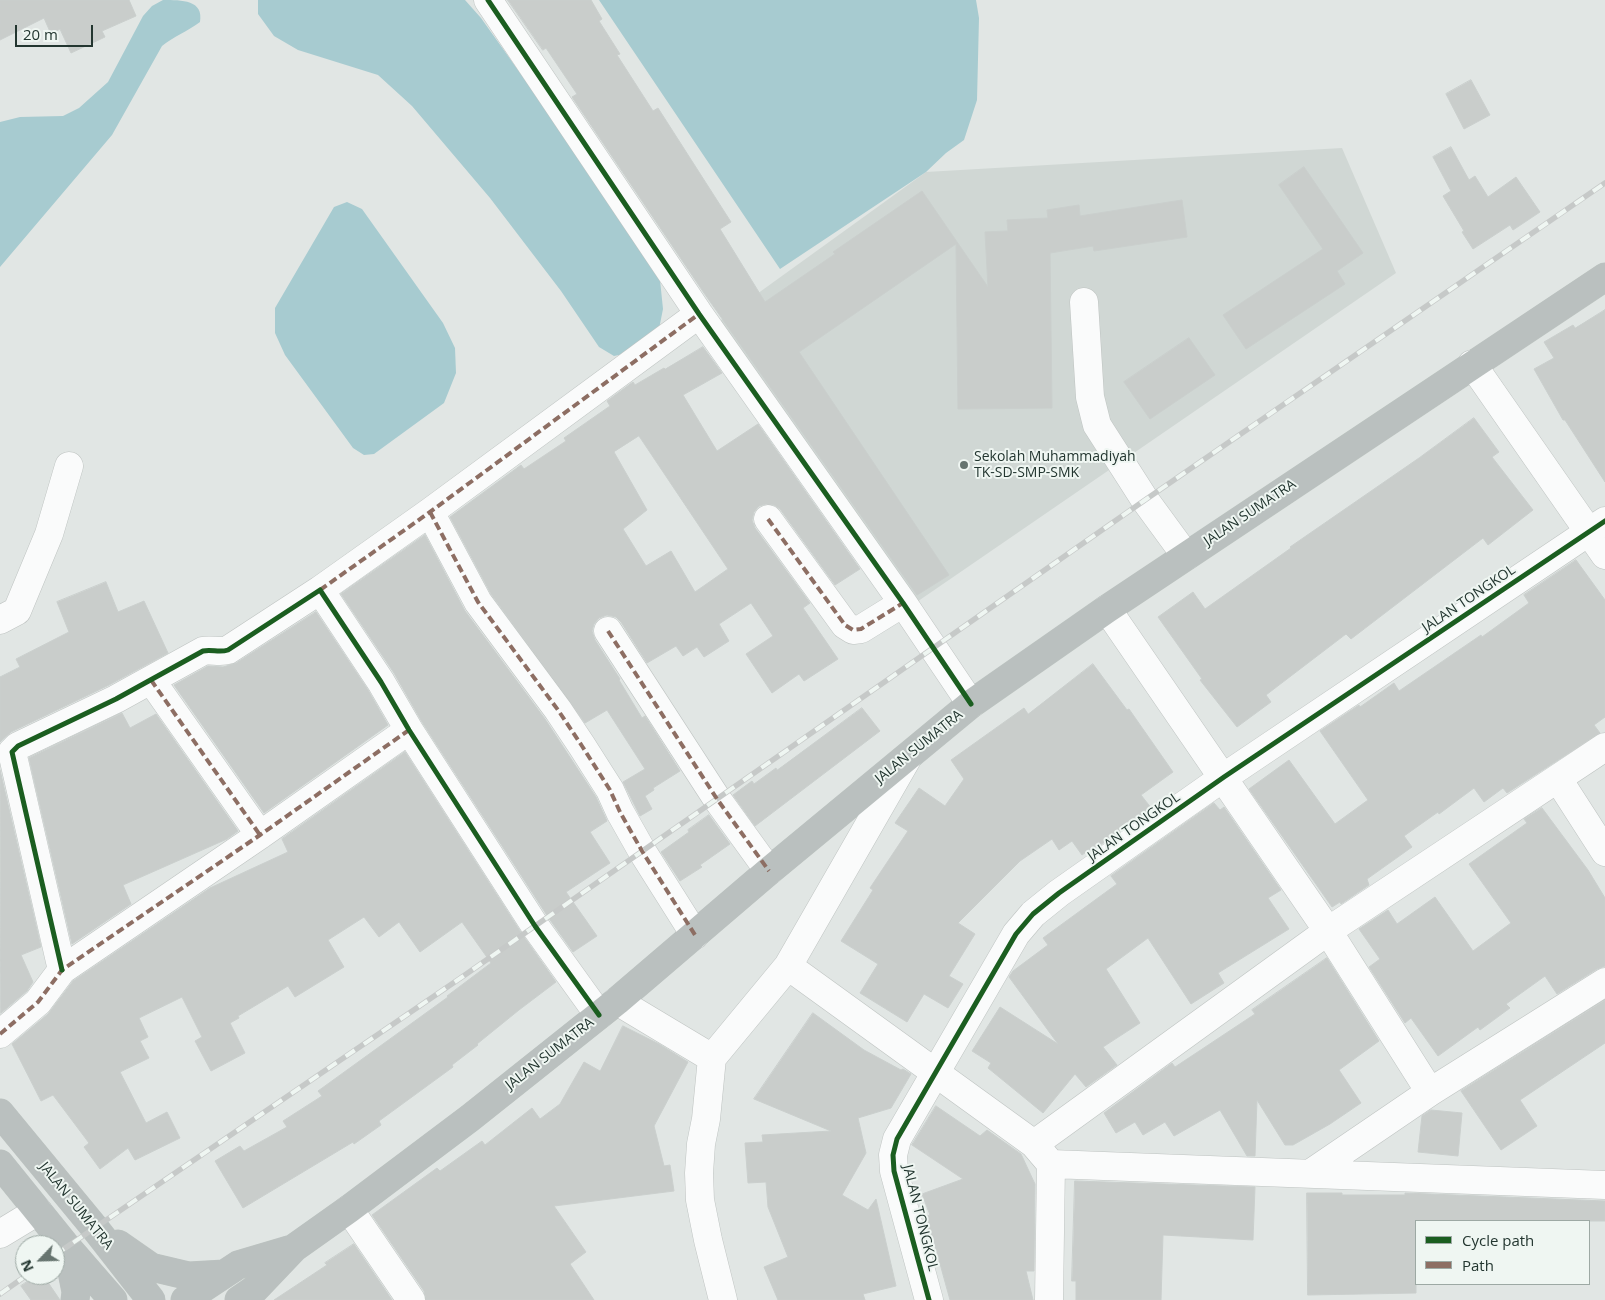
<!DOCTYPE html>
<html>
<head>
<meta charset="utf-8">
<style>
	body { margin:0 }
	#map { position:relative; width:1605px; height:1300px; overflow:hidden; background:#e1e6e4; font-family:"Open Sans",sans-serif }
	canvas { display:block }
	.legend { position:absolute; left:1415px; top:1220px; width:175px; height:65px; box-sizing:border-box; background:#eff6f2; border:1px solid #9da9a4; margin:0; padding:6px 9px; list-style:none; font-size:15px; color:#233630 }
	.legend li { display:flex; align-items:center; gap:10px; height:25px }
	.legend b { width:25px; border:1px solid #9da9a4 }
	.north { position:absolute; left:15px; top:1235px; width:50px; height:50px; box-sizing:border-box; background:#eff6f2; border:1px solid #9da9a4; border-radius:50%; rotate:246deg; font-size:14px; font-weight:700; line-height:20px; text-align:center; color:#233630 }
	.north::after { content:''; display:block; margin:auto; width:18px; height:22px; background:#66746f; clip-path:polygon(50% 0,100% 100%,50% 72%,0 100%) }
	.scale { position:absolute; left:15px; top:25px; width:78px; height:22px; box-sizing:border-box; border:2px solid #233630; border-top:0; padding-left:6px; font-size:15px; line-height:18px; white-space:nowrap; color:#233630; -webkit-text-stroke:4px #eff6f2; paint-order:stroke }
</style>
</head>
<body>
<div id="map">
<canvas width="1605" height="1300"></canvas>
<ul class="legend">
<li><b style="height:6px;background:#1b5e20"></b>Cycle path</li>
<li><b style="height:6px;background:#8d6e63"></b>Path</li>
</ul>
<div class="north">N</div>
<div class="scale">20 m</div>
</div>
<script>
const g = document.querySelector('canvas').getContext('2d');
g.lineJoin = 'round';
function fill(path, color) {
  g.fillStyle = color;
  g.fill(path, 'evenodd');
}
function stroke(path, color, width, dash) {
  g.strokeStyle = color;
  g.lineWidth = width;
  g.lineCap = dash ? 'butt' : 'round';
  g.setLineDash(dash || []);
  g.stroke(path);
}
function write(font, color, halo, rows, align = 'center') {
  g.font = font + ' "Open Sans",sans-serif';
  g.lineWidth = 4;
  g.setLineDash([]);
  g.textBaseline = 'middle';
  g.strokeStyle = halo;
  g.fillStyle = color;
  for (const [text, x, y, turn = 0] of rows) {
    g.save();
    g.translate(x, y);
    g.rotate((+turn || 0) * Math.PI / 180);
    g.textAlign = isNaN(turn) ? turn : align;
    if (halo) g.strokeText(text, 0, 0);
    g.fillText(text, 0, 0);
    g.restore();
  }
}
fill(new Path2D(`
	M1342,148L1396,273L911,606L714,325L926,172Z`), '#d0d7d4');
fill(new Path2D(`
	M163,0C182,0 204,0 200,22C188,31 173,37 162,46L112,135L0,267V122L20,117L63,116L79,108L108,82L143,16L152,6Z
	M258,0H465L481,18L648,253L660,280L663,309L659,329L633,352L614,356L599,347L561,291L490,198L412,106L378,75L298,50L274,36L258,14Z
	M599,0H976L979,18L977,100L964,140L946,153L926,172L780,269Z
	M347,202L362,209L443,323L455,348L456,373L444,403L374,454L364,455L353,448L285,355L275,333V308L334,207Z`), '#a7cbd0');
const building = new Path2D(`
	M0,0H129L136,16L102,31L105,37L71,53L60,29L51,34L44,18L0,40Z
	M508,0H591L602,19L599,21L620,54L617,55L653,111L658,108L731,222L720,229L765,302L835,254L833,252L922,191L988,287L985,232L1008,231L1007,220L1048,218L1047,210L1079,205L1080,216L1182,200L1187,237L1094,251L1093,246L1050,253L1052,408L958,409L956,244L799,352L949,575L917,595L704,293L572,97L577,94L546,48L543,50Z
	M1471,80L1490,115L1464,129L1446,94Z
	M1451,147L1469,180L1475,176L1488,197L1516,177L1540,212L1513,230L1510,225L1473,249L1462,232L1464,231L1443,196L1451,191L1433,157Z
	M1304,167L1363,253L1337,271L1345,284L1246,349L1223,315L1323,249L1279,185Z
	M1605,310V482L1565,420H1563L1534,369L1554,358L1544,342L1573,325L1575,328Z
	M1189,338L1215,375L1150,419L1124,382Z
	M703,347L722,373L683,395L717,451L758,424L860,569L835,585L780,509L774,505L766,504L759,506L754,512L752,520L755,528L810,603L803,608L838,659L804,681L799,674L772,693L746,654L773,636L751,603L719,624L729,641L704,657L697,647L683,656L676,646L647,663L621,622L616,617L607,615L599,618L594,624L592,631L595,640L620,679L619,680L642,718L645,716L680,771L653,788L654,790L645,796L652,809L640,816L623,782L645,769L607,710L585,723L491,594L450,517L521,465L524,469L566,441L564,438L610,406L607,401L633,382L635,385L664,368L665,369ZM639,436L728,569L695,592L671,551L646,566L623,529L647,510L614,452Z
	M1474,418L1499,452L1492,457L1533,510L1488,545L1483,538L1351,639L1346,634L1266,695L1271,702L1237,727L1200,680L1202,679L1158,617L1193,592L1205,609L1291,548L1290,547L1419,458Z
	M425,535L465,611L545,719L596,797L607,821L590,832L610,863L566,892L597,936L573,952L548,917L422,722L394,673L341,594Z
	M1576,560L1605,600V717L1594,725L1600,733L1507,793L1503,788L1484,802L1474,788L1439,814L1438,812L1404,836L1412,847L1367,879L1369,885L1341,904L1340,902L1332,907L1249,789L1289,760L1335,824L1368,800L1320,731L1359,705L1360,707L1394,683L1399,691L1481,635L1482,637L1529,603L1524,595Z
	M106,582L118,612L144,601L168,653L109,685L11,732L0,742V677L20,667L16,659L69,632L57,602Z
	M316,612L368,690L388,725L264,813L174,685L208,666L223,667L236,663Z
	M1093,664L1127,710L1129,709L1173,772L1141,795L1152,809L1093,850L1092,848L1082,855L1072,841L1059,850L1052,839L1020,861L958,923L975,934L949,976L963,984L948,1008L924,994L907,1022L860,993L878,964L841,941L873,890L870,888L908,831L895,823L919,788L945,806L964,779L951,760L1024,708L1028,714Z
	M862,708L880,731L755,826L733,795L752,781L754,784L776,768L777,770Z
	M122,713L130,728L156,714L238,831L227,839L123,885L131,904L72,944L29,758Z
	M405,752L522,934L556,982L519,1010L477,1044L478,1045L452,1065L453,1067L379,1121L381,1125L354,1144L353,1142L243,1208L215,1161L240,1146L244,1151L287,1127L283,1121L322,1096L318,1091L448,997L447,996L491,963L462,922L420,952L399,922L379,937L364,917L328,940L344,967L295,997L288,986L238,1016L239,1018L230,1023L245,1053L211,1071L195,1041L202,1037L182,997L139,1018L148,1037L140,1041L149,1058L120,1072L146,1123L167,1112L180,1138L135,1160L128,1148L100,1169L84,1147L89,1143L53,1095L41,1101L12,1044L48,1014L73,981L210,888L288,852L282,839Z
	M0,770L41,947L21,955L33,982L27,991L1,1013Z
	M1214,803L1220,810L1224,807L1281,890L1268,898L1289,929L1218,973L1224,983L1191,1004L1148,938L1106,969L1140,1023L1103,1047L1117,1065L1086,1087L1075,1074L1043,1113L988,1068L991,1063L972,1051L1000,1007L1058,1044L1009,977L1013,971L1048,945L1043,938L1117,884L1111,876Z
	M1542,808L1588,870L1605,898V966L1597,969L1557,994L1545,976L1506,1004L1510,1008L1480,1030L1478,1027L1438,1056L1411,1018L1405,1023L1369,967L1380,959L1359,929L1388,910L1397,924L1435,897L1473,951L1511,923L1469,864L1527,823L1524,819Z
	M709,815L730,844L700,865L702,867L680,881L661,852L689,832L688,830Z
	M1327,958L1379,1041L1339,1070L1361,1103L1330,1124L1293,1145H1285L1257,1100L1255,1156H1247L1220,1110L1174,1136L1165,1122L1143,1135L1135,1122L1116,1133L1104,1113L1172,1063L1175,1067L1255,1014L1252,1010Z
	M1605,1000V1043L1520,1100L1537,1126L1501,1150L1461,1091Z
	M813,1013L864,1050L901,1070L903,1069L911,1074L891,1108L858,1118L866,1153L842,1195L868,1210L876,1199L896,1286L863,1294L865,1300H778L764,1267L788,1257L768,1207L766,1182L748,1183L745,1143L763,1142L762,1135L831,1131L754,1099Z
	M623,1026L659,1044L688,1062L654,1126L664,1166L670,1165L674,1191L554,1206L586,1252L570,1264L594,1300H426L424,1291L372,1215L437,1168L440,1171L482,1141L485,1145L532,1108L540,1119L560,1104L584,1062L600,1071Z
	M936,1106L980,1136L987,1130L1021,1154L1035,1184L1034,1271H1026L1033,1300H950L934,1242L930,1244L923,1217L930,1215L922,1194L963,1179L912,1145Z
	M1431,1110L1462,1113L1458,1156L1418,1152L1422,1116Z
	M1075,1181L1255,1187L1253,1240L1163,1235L1161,1300H1076V1281H1072Z
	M1307,1193H1342V1195H1405V1193L1605,1201V1221H1416V1293L1308,1295Z
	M354,1244L392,1300H274L327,1265L325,1263Z
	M37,1275H43L60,1300H31L21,1286Z`);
fill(building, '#c9cdcb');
stroke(building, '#cacfcd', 1);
const minor = new Path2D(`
	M488,0L699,314L903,603L971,704
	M1084,302L1090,397L1097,425L1145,500L1186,556
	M1472,364L1605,555
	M430,512L478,602L558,710L582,746L610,790L620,812L642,851L695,935
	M768,519L845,625L853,630L861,629L903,603
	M320,590L430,512L699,314
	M1107,609L1328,931L1430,1092
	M0,620L17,611L49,534L69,466
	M608,631L717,799L769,871
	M151,680L260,835
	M1558,779L1605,852
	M788,966L1034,1144L1051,1164L1049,1300
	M62,970L12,752L18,746L116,699L203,651C212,649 219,653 228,650L320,590L381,682L409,730L535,926L599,1015
	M617,1001L712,1058
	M0,1034L38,1002L62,970L260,835L409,730
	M1034,1144L1328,931L1605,747
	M1051,1164L1605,1185
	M1311,1173L1430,1092L1605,982
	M349,1209L411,1300
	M0,1234L38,1211
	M723,1300L708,1240L700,1200L699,1173L701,1144L706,1119L712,1058L788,966L908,757
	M929,1300L894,1171L893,1155L897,1139L1016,934L1033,914L1059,893L1224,777L1605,521`);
const highway = new Path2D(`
	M0,1113L94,1227L151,1300
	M0,1164L67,1247L113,1300
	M118,1244L151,1267L189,1276L224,1274
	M67,1247L76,1292L75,1300
	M185,1300L238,1265L292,1249
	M239,1300L255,1289L294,1248L349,1209L470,1118L617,1001L769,871L971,704L1107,609L1605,277`);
stroke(minor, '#bec3c1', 29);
stroke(highway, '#bcc3c0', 29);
stroke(minor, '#fafbfb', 28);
stroke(highway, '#bac0bf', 28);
const rail = new Path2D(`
	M55,1255L462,977L1145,500L1605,183
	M0,1294L27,1275`);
stroke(rail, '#c6c9c8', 5.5);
stroke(rail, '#eff6f2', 4, [11]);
stroke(new Path2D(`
	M430,512L478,602L558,710L582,746L610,790L620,812L642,851L695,935
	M768,519L845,625L853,630L861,629L903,603
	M320,590L430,512L699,314
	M608,631L717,799L769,871
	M151,680L260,835
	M0,1034L38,1002L62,970L260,835L409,730`), '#8d6e63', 4, [8, 4]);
stroke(new Path2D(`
	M488,0L699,314L903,603L971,704
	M62,970L12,752L18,746L116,699L203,651C212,649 219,653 228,650L320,590L381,682L409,730L535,926L599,1015
	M929,1300L894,1171L893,1155L897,1139L1016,934L1033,914L1059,893L1224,777L1605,521`), '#1b5e20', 5);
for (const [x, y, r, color] of [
	[964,465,5,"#66746f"]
]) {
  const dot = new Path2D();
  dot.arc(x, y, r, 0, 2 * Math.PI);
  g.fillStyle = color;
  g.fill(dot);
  stroke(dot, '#eff6f2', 2);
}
write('14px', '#233630', '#eff6f2', [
	["Sekolah Muhammadiyah",974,457],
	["TK-SD-SMP-SMK",974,473]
], 'left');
write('14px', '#233630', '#eff6f2', [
	["JALAN SUMATRA",1250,513,-34],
	["JALAN TONGKOL",1469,599,-34],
	["JALAN SUMATRA",919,747,-39],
	["JALAN TONGKOL",1134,827,-35],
	["JALAN SUMATRA",550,1054,-38],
	["JALAN SUMATRA",76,1206,51],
	["JALAN TONGKOL",920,1218,76]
]);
</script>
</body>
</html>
